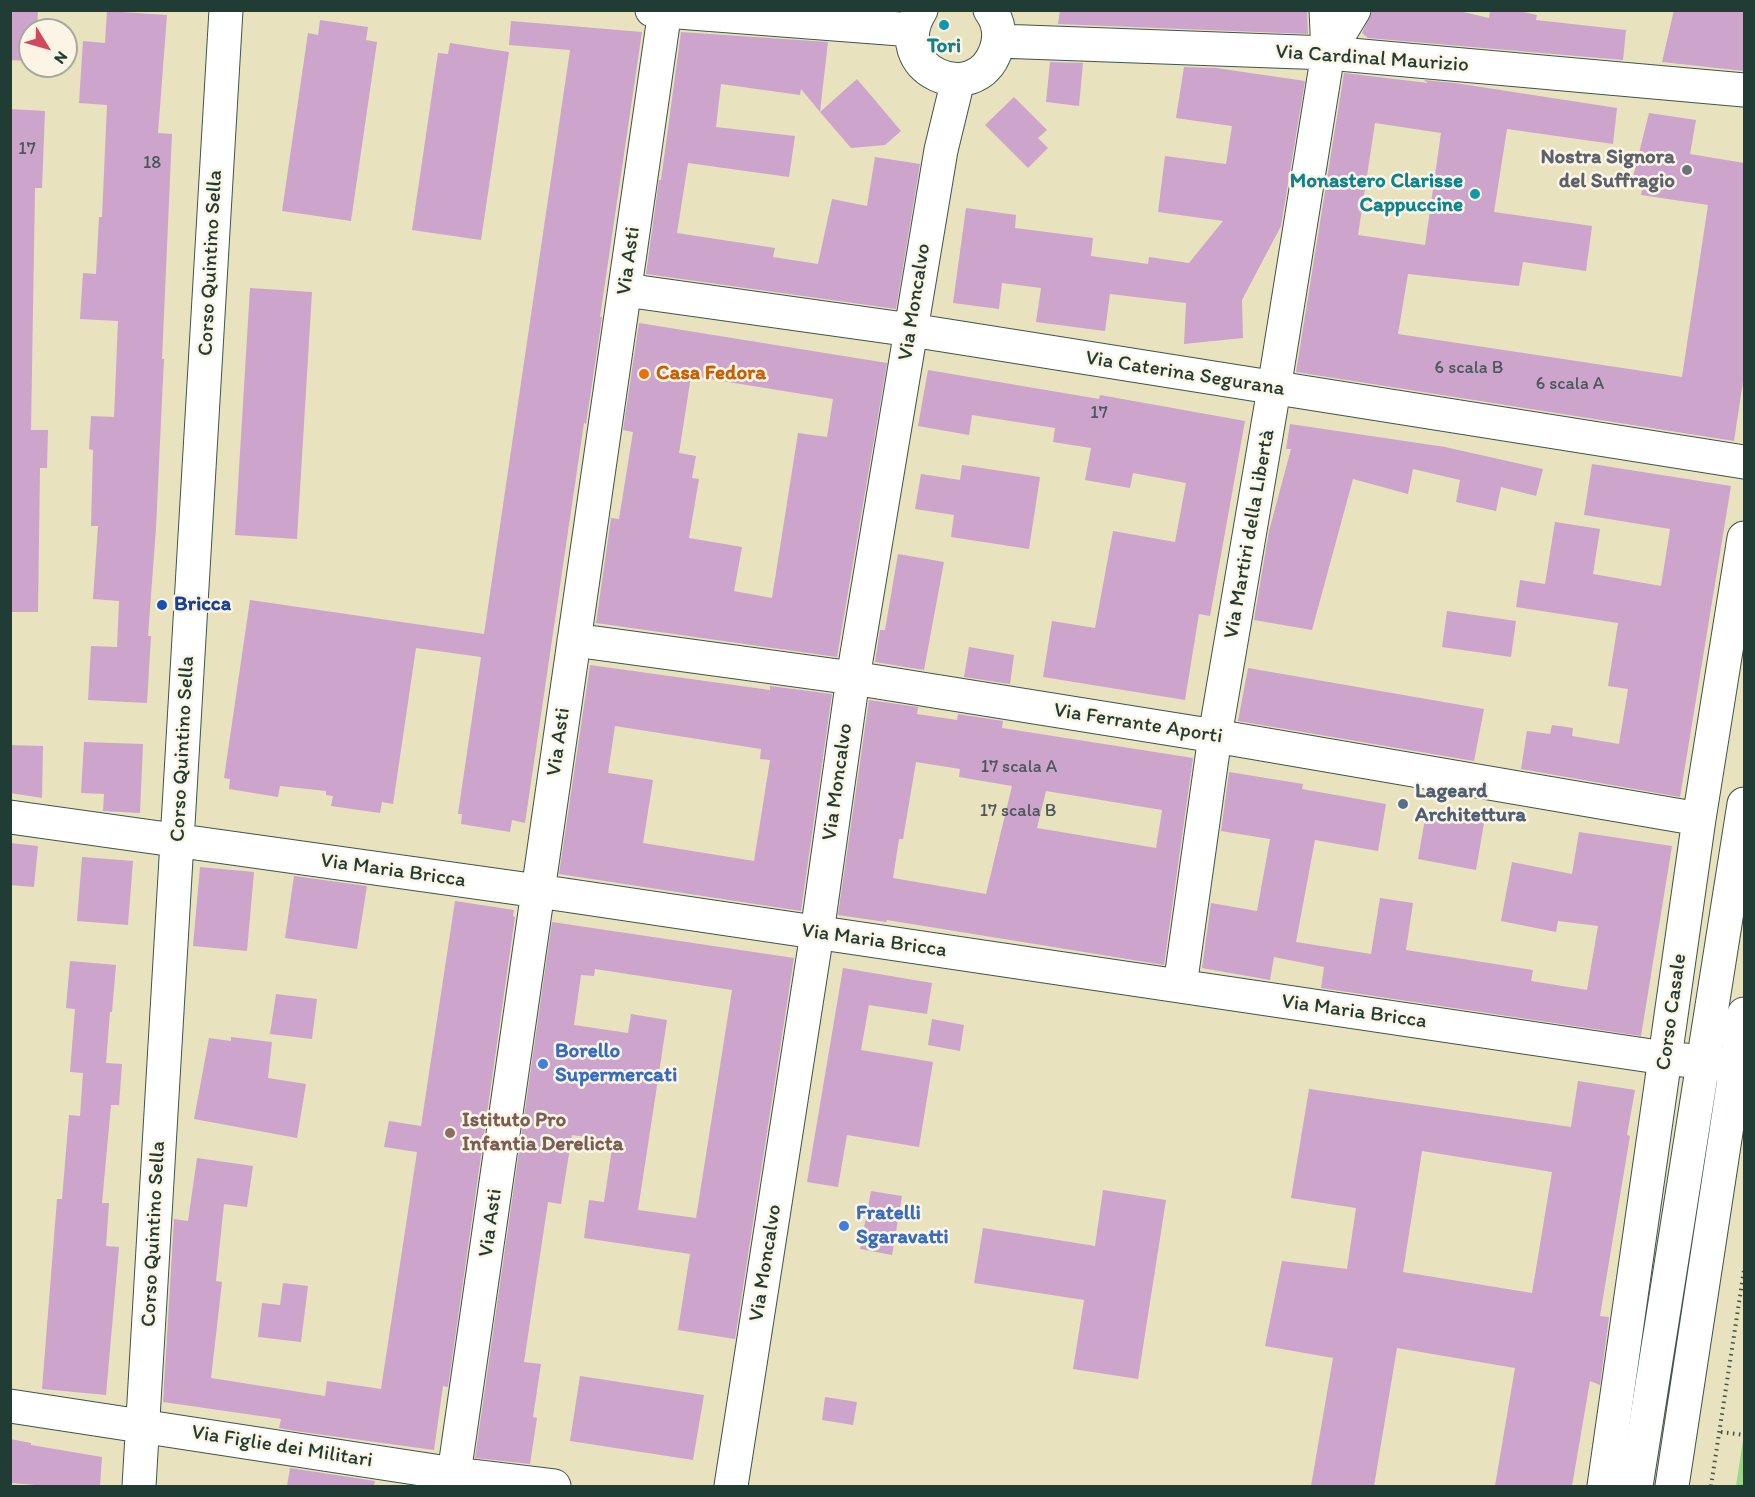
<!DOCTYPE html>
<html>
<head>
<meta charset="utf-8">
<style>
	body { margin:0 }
	#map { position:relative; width:1755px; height:1497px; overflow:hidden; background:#e9e2bf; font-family:Itim,sans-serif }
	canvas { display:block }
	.frame { position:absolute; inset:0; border:12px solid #1f3d34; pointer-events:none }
	.north { position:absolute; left:18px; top:18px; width:60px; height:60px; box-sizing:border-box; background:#fcf5e5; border:2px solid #a4ab9e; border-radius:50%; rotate:127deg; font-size:16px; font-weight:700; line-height:24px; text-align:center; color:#1f3d34 }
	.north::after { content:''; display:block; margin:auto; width:21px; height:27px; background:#d1495b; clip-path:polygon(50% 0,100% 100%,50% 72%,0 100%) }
</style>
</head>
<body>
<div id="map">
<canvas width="1755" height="1497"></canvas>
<div class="frame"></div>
<div class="north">N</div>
</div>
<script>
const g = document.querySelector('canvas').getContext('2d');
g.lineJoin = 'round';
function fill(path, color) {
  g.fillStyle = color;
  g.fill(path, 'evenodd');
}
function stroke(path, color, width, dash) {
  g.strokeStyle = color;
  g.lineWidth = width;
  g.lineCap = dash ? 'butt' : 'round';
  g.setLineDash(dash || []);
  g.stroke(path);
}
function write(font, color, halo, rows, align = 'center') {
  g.font = font + ' Itim,sans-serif';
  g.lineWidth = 5;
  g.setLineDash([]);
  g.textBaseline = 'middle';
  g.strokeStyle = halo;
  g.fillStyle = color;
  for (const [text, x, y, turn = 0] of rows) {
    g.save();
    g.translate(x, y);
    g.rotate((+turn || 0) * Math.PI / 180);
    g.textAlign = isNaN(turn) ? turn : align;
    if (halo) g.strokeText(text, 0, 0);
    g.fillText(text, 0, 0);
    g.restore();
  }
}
fill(new Path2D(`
	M1744,1434V1486H1736Z`), '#9bd68a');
fill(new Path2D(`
	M10,10H38L37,30H30V61L10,60Z
	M1060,10H1307L1308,34L1058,24Z
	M1373,10H1455L1489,18L1490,10H1515L1537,15L1536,20L1626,30L1623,60L1368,38L1362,33Z
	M1674,10H1744V71L1662,62Z
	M107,11L167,15L158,133L172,134L162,359H164L162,399L156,528L148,636H151L147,703L88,700L91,646L117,647L119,601L93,599L98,526H91L93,450L89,449L91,416L114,417L118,321L80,319L83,273L96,274L99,217H102L107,105L79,103L83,41L105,43Z
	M320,20L368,27L366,40L377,42L351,221L282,211L308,33L318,35Z
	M511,21L642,32L600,317H602L586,424L584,423L525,823L512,820L510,832L461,824L462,814H458L481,657L416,648L393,804L382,802L380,813L331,806L333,796L326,795V791L280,786L278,797L229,789L230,779L224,778L250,600L484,634L570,50L509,45Z
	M681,32L828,42L820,112L801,89L800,95L721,84L716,127L795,136L789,177L688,163L677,233L775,248L773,257L818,264L832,199L867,206L875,157L920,164L896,309L646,274L659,180H661Z
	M450,43L509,52L481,240L412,230L438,53L448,54Z
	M1050,62L1083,63L1079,106L1046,102Z
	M1184,67L1216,68L1305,81L1281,226L1242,300L1243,338L1184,344L1186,303L1110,294L1105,331L1036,322L1041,288L1002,283L999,309L953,303L966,208L1016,215L1015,228L1093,238L1091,256L1148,264L1149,257L1189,263L1223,221L1158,212L1165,156L1226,164L1232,126L1176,118Z
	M1344,73L1428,83L1424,80L1455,83L1617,108L1613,144L1507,129L1494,212L1592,226L1586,271L1523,262L1519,286L1408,274L1398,334L1682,377L1708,205L1641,195L1644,178L1633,177L1649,113L1696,120L1690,154L1744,163V375L1734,441L1296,372ZM1375,123L1441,133L1425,245L1358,235Z
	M857,79L901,131L885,145L851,148L820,112Z
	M1014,97L1047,130L1038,138L1048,148L1028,168L985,125Z
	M10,109L45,111L42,188H35L31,430H48L47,468H40L38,612H10Z
	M250,288L312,292L297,539L235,535Z
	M639,323L887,363L837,657L596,623L611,518L619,519L633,432L623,430ZM691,376L833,399L827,437L798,433L772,598L734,591L742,547L689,538L699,479L692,478L696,456L679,453Z
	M928,370L1099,399L1100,395L1245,421L1210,616L1199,614L1185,700L1043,677L1052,621L1095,628L1113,531L1175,542L1186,483L1133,473L1130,488L1085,480L1091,448L1053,442L1055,428L972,415L969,435L918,426Z
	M1290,424L1445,447L1543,469L1536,496L1501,487L1496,511L1456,502L1460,480L1413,469L1408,494L1353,479L1312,630L1254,620L1269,531L1291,449H1286Z
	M1592,464L1731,486L1680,797L1521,769L1527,731L1550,734L1552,725L1573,728L1572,736L1619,744L1628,689L1608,686L1618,623L1516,607L1520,580L1545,584L1555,522L1600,529L1593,574L1661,586L1670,529L1584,515Z
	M962,465L1040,477L1029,549L951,537L954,515L915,509L921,474L960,480Z
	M898,554L944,562L924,670L875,662L880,630H885Z
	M1447,611L1516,621L1511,657L1442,647Z
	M969,647L1014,655L1010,684L964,677Z
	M590,665L770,690V686L832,694L801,911L559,874ZM615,726L761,749L760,759L770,760L754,861L643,843L653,780L608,773Z
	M1248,668L1484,709L1474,761L1238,721Z
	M869,700L918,707L917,714L957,720L958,714L1003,721L1002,728L1193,758L1164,965L887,920L886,922L838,915ZM916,762L960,769L959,777L1012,786L986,894L893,878L899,839H903ZM1046,791L1162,810L1156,848L1037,828Z
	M84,742L143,744L140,813L103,811L104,794L81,793Z
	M10,745L43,746L42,798L10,793Z
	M1229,772L1303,784L1302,789L1386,804L1378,851L1315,840L1296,942L1371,954L1380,898L1413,903L1406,950L1533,970L1531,981L1587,990L1598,926L1558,921L1556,932L1501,921L1512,862L1572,874L1579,832L1672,846L1641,1036L1321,988L1324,967L1274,957L1270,980L1202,968L1211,903L1257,911L1270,839L1221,831Z
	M1426,813L1484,823L1476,870L1418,859Z
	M10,843L38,846L34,887L10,885Z
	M82,857L133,861L128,925L77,921Z
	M200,867L254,872L247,951L193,946Z
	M294,876L367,886L357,949L285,938Z
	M455,901L514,910L513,916L515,917L448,1387L443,1386L434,1450L295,1431L279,1428L281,1419L163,1402L174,1219L188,1221L197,1158L253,1166L247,1207L224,1204L216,1281L222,1282L211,1378L325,1396L327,1381L381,1389L417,1152L384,1147L389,1121L421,1126Z
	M552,922L794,958L735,1339L678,1330L690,1254L584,1238L589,1200L604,1202L613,1141L572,1135L561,1204L548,1202L524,1362L541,1364L533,1417L537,1418L530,1464L475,1458ZM595,969L732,990L696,1218L638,1210L667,1020L631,1014L628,1033L574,1025L581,975L594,976Z
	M70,961L116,965L112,1012H110L106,1063L122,1064L119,1105H111L102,1203H109L106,1246L119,1247L106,1395L42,1389L57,1199H62L69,1115L80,1116L83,1073L70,1072L75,1009L66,1008Z
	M843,968L932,983L927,1014L869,1005L861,1050L933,1062L919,1147L847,1135L838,1187L807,1182Z
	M276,994L317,999L312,1039L270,1034Z
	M932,1019L964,1025L960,1051L928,1045Z
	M231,1037L272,1042L268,1078L306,1084L297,1138L194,1119L209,1038L231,1041Z
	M1578,1081L1635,1090L1627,1135L1630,1136L1600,1316L1609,1317L1600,1385L1590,1381L1572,1486H1495L1515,1368L1397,1348L1374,1486H1311L1333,1358L1265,1346L1282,1261L1347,1269L1356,1208L1291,1198L1309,1089L1571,1127ZM1422,1151L1552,1172L1532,1293L1403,1272Z
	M1103,1190L1166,1200L1138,1379L1073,1369L1084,1300L974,1283L983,1228L1095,1246Z
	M871,1191L902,1196L892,1255L860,1249Z
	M283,1283L308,1286L301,1342L258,1337L262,1303L280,1305Z
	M580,1376L704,1395L693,1460L570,1441Z
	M825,1397L857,1402L853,1425L822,1420Z
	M10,1439L31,1443V1445L102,1457L100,1486H36V1485L10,1483Z
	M290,1468L375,1481L374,1486H287Z`), '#cca4cc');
const minor = new Path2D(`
	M652,10L913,30
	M921,10C884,69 975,110 996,50C1001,36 999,22 990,10
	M998,41L1328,53L1744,90
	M1328,53L1354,10
	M625,290L911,330L1744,462
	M574,640L853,678L1215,736L1699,819
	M10,817L538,891L1665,1058L1731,1065
	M1180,986L1215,736L1274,389L1328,53L1326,10
	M10,1406L454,1474L554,1486
	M454,1474L665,10
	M139,1486L226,10
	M731,1486L817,933L853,678L941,150L958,80
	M1604,1486L1699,819L1744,538`);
const major = new Path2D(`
	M1636,1486L1744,804
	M1672,1486L1744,1014`);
stroke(minor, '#3d5649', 35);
stroke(major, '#3d5649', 35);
stroke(new Path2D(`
	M1721,1432L1744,1435
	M1711,1486L1744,1270`), '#3d5649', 4, [1.5, 4.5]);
stroke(minor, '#fff', 33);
stroke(major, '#fff', 33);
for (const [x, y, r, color] of [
	[944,25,6,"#0f9aa8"],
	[1687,170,6,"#6b7280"],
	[1475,194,6,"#0f9aa8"],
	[644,374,6,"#e8710a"],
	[162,605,6,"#1a4fb4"],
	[1403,804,6,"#5c6f8a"],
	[543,1064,6,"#3f7fe0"],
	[450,1133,6,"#8d6e63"],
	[844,1226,6,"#3f7fe0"]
]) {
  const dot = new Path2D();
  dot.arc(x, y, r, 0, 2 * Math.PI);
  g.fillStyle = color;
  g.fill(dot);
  stroke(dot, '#fcf5e5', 2);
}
write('18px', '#4a575a', null, [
	["17",27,149],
	["18",152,163],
	["6 scala B",1469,368],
	["6 scala A",1570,384],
	["17",1099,413],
	["17 scala A",1019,767],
	["17 scala B",1018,811]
]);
write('bold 21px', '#0d838f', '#fcf5e5', [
	["Tori",944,47],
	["Monastero Clarisse",1463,182,"right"],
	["Cappuccine",1463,206,"right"]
]);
write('21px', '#1f3d34', '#fcf5e5', [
	["Via Cardinal Maurizio",1372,59,4],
	["Via Asti",629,261,-82],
	["Corso Quintino Sella",211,263,-87],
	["Via Moncalvo",915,302,-81],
	["Via Caterina Segurana",1185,374,9],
	["Via Martiri della Libertà",1250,534,-80],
	["Via Ferrante Aporti",1138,724,9],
	["Via Asti",559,742,-82],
	["Corso Quintino Sella",183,749,-87],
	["Via Moncalvo",838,782,-82],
	["Via Maria Bricca",393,871,8],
	["Via Maria Bricca",874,941,8],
	["Via Maria Bricca",1354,1012,8],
	["Corso Casale",1672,1012,-82],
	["Via Asti",491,1223,-82],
	["Corso Quintino Sella",154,1234,-87],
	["Via Moncalvo",766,1263,-81],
	["Via Figlie dei Militari",282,1447,9]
]);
write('bold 21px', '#5b616d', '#fcf5e5', [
	["Nostra Signora",1675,158],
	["del Suffragio",1675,182]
], 'right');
write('bold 21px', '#c56008', '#fcf5e5', [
	["Casa Fedora",656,374]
], 'left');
write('bold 21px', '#164399', '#fcf5e5', [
	["Bricca",174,605]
], 'left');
write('bold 21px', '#4e5e75', '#fcf5e5', [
	["Lageard",1415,792],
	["Architettura",1415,816]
], 'left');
write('bold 21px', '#366cbe', '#fcf5e5', [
	["Borello",555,1052],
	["Supermercati",555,1076],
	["Fratelli",856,1214],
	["Sgaravatti",856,1238]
], 'left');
write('bold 21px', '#785e54', '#fcf5e5', [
	["Istituto Pro",462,1121],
	["Infantia Derelicta",462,1145]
], 'left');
</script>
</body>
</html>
